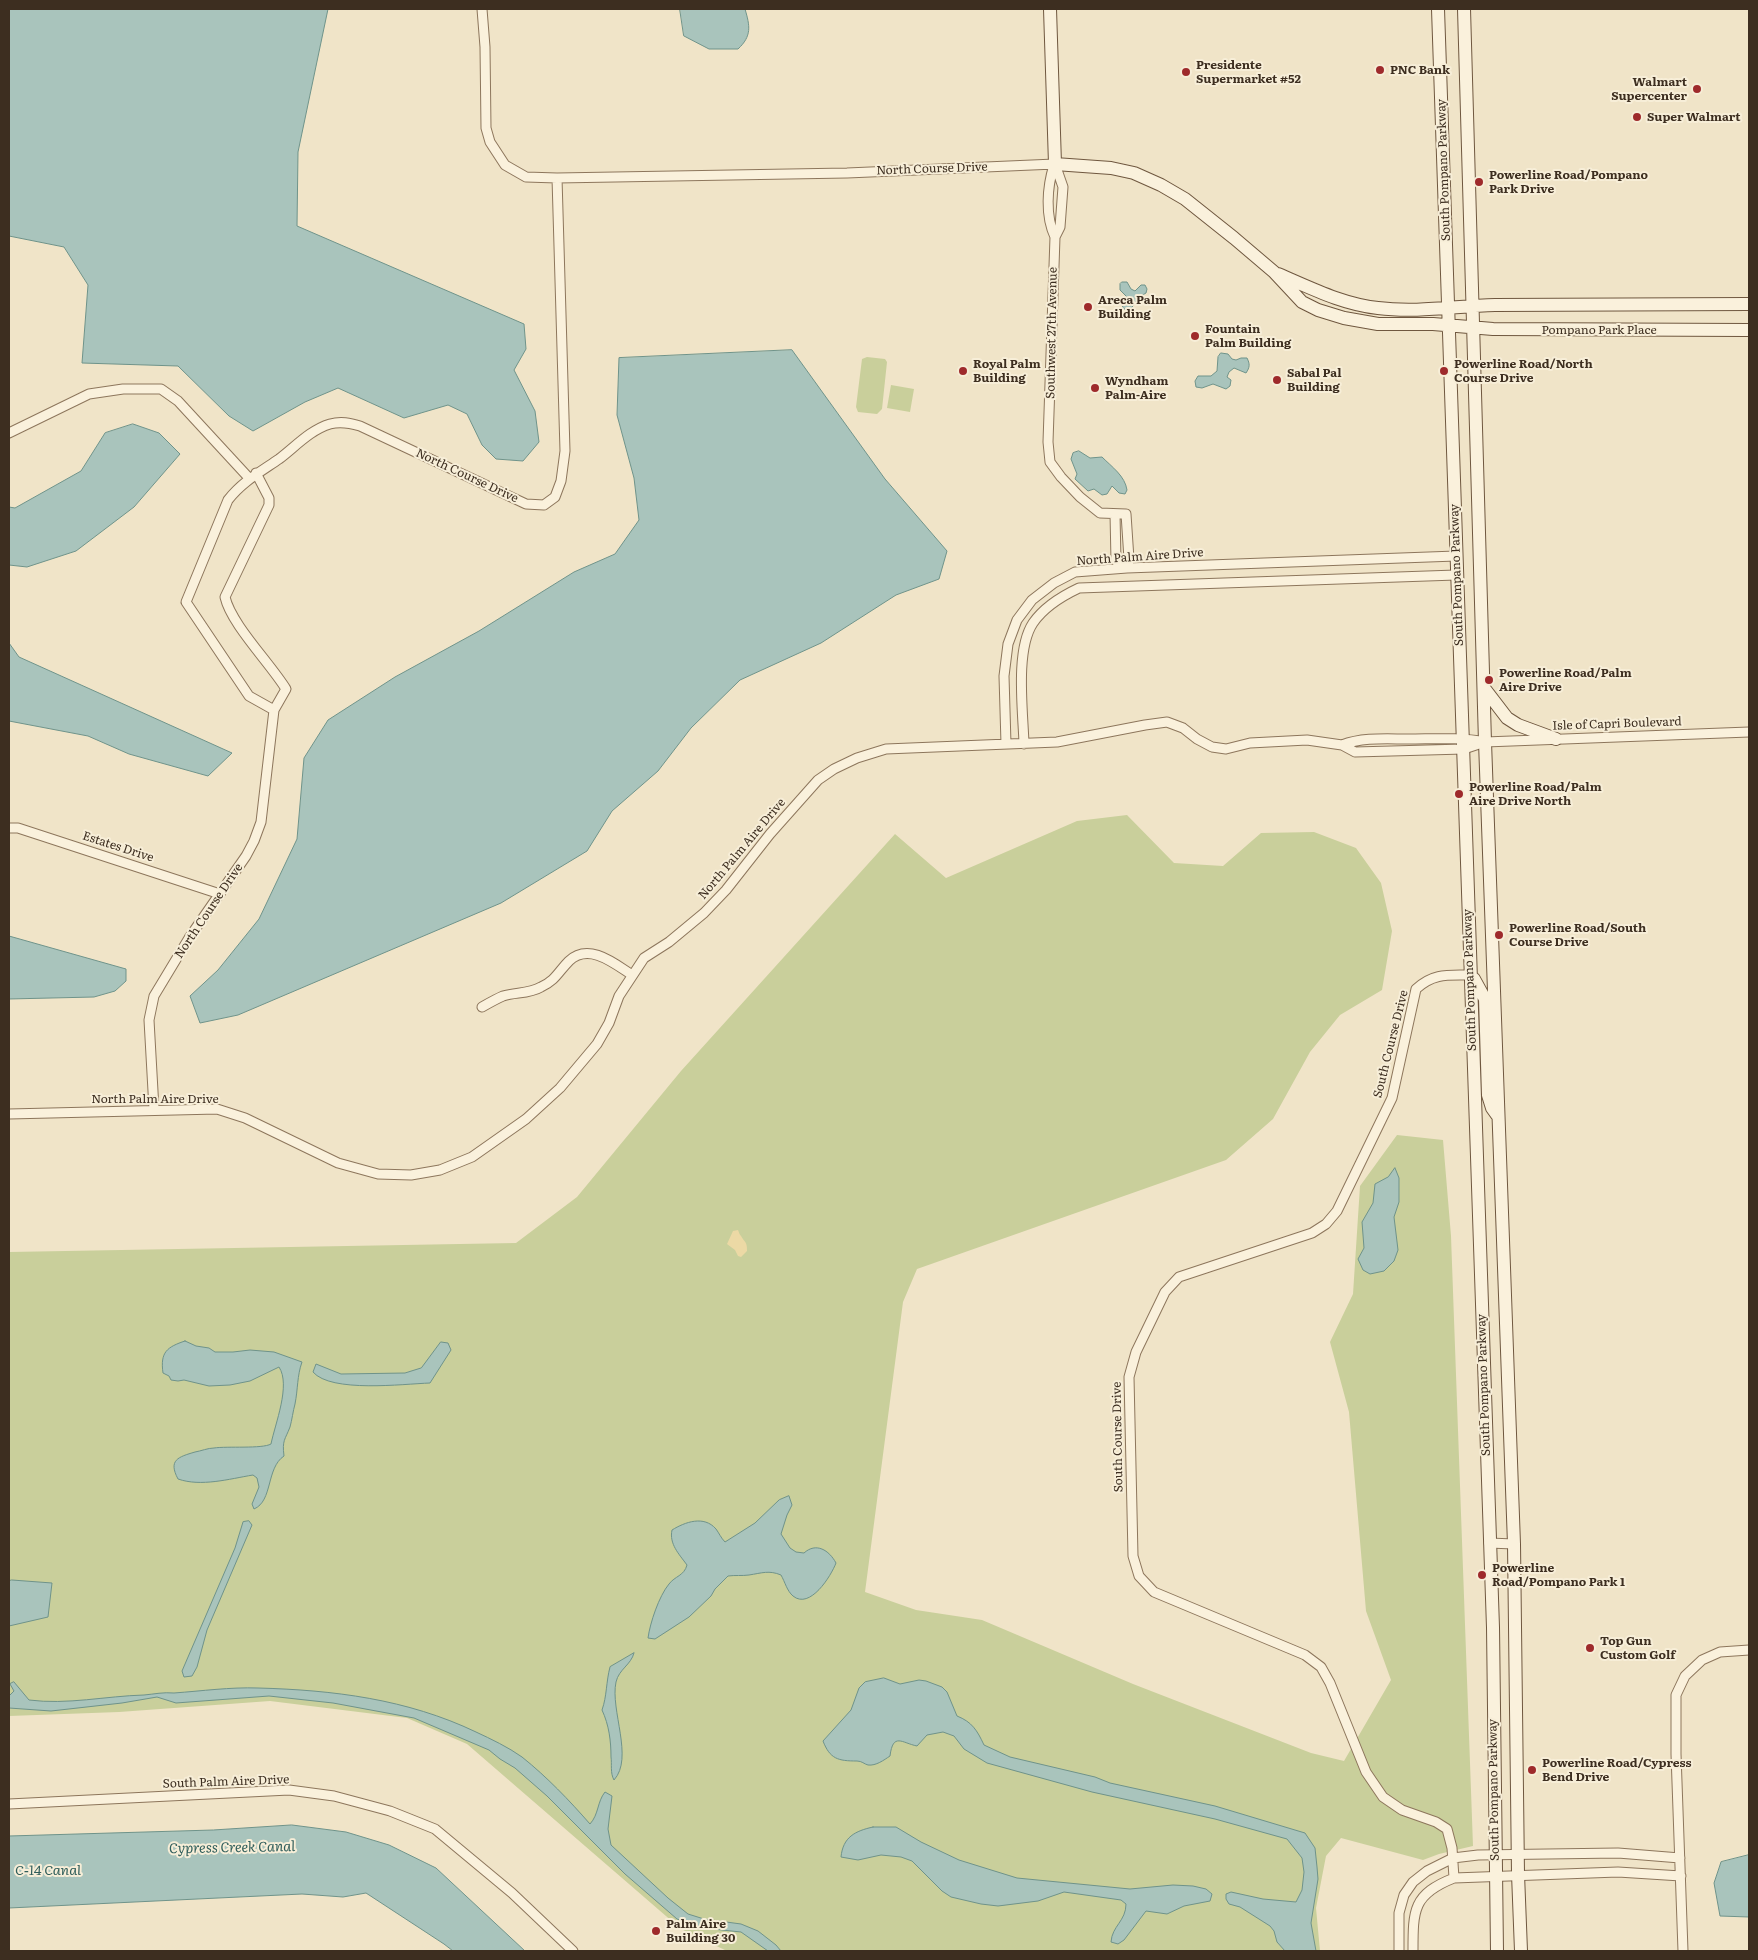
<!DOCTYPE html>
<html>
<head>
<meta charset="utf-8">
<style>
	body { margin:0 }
	#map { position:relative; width:1758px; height:1960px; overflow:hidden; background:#f0e4c8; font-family:Literata,serif }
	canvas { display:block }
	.frame { position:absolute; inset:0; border:10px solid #3d2e20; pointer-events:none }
</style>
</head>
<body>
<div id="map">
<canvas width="1758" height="1960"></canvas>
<div class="frame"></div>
</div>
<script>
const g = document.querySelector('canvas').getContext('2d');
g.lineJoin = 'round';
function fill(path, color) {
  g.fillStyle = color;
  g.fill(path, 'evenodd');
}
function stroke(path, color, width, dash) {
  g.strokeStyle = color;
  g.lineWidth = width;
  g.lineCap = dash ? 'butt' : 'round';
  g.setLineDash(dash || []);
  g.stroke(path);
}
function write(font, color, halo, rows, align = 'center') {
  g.font = font + ' Literata,serif';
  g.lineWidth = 4;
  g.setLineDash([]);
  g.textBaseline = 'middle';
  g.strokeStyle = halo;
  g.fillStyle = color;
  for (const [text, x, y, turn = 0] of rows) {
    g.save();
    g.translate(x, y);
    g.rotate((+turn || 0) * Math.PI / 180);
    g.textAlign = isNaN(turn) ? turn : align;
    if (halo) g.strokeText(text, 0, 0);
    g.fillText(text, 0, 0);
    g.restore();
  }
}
fill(new Path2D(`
	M867,357L885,359L887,362L882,409L877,414L858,412L856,407L862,359Z
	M891,385L914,389L910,412L887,408Z
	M1127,815L1174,863L1223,866L1261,833L1314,832L1356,848L1381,883L1392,931L1382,990L1340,1015L1310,1052L1273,1119L1226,1160L917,1269L903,1302L865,1592L916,1610L982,1620L1133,1684L1311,1753L1344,1761L1391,1680L1366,1611L1349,1412L1330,1342L1353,1294L1360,1186L1397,1135L1443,1140L1451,1236L1473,1846L1439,1854L1423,1860L1341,1838L1326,1856L1316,1908L1320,1951H727L681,1929L467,1744L407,1718L270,1701L119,1712L9,1716V1252L516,1243L577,1197L681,1071L895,834L946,878L1077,821Z`), '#c9cf9b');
fill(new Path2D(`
	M738,1230C739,1232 739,1234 741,1236C745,1243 747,1241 747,1251L741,1257L738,1256L735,1250L727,1244L733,1231Z`), '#ecd9a5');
const water = new Path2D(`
	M10,9H328L298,152L297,226L524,324L526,349L514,370L535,411L539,442L523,461L496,459L482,445L467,414L448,405L404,418L338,388L305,402L253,431L229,416L178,366L82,363L88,285L64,247L9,236V11Z
	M680,9H745C750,26 752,36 738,49H709L684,36Z
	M1122,282H1127L1131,289L1135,291L1141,285H1145L1147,289L1146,293L1139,297L1130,310H1126L1123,308L1122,304L1127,297L1120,290V284Z
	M792,350L885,479L947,551L939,579L896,595L821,643L740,680L691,728L658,771L612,811L587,851L501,903L238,1015L200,1023L190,996L218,970L259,919L297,839L304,758L328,720L395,677L479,631L574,572L615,554L639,520L634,478L617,415L619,358Z
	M1221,353L1228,354L1232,359L1236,360L1241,358H1247C1250,364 1250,367 1246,373L1234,368L1229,372L1227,377L1231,380L1230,386L1226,389L1213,384L1202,388L1196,387L1195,381L1198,376H1211L1217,371L1218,357Z
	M133,424L159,433L180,454L134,507L76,551L27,567L9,565V507L15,508L81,471L105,433Z
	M1079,451L1090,458L1102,457C1112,467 1125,476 1127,490L1125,494L1119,493L1112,486L1107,494L1102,495L1094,489L1088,491L1075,479L1077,474L1071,459L1073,453Z
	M9,643L19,657L232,753L208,776L129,754L88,736L9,721Z
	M9,936L126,969V981L115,991L94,997L9,999Z
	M1395,1168L1399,1178V1202L1394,1217L1398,1250L1394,1261L1384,1271L1370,1274L1363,1270L1358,1259L1364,1248L1362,1222L1373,1203L1375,1184L1388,1177Z
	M185,1341L196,1346L209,1348L215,1352H233L250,1350L274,1352L302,1362C297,1376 298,1389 295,1404C293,1411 292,1420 290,1427C285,1440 282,1440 284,1456C266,1468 273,1501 254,1509L252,1504L259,1487L257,1478L253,1475C229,1479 201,1487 178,1479C168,1460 178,1457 195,1452C201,1451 208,1448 214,1448C227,1446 262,1449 271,1444C275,1424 291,1385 279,1367L250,1381L230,1385L209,1386L184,1380L178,1381L171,1380L169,1376L163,1373C160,1352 167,1347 185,1341Z
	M441,1342L448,1343L451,1350L430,1383C403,1384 331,1393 313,1372L316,1364L341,1374L405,1373L421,1368Z
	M789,1496L792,1505L787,1515L781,1534L790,1548L796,1552L804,1553C816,1542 829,1550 836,1563C831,1576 810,1610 793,1596C787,1591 785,1582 781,1575C769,1570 762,1573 749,1575C742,1576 735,1575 728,1576L715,1589L711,1596L689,1617L655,1639L648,1638C650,1623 659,1596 669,1584C675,1576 684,1576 687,1565C679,1554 669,1544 672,1530C685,1522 704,1515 716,1529C719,1533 721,1538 725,1542L755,1523L779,1500Z
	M249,1521L252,1525L207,1630L197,1667L192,1676L184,1677L182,1671L235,1548L243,1522Z
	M12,1580L52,1583L48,1617L9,1626V1581Z
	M634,1653C631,1665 619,1669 616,1682C610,1710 634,1758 614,1780C610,1773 612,1764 611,1757C611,1741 609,1725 602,1710C607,1696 606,1682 610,1667Z
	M884,1678L900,1684L919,1680L926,1681L942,1687L947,1692L957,1716C972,1722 977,1730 984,1745L1010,1757L1095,1777L1110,1783L1215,1806L1305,1833L1315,1848L1317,1867L1318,1879L1311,1923L1316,1951H1285L1277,1942L1274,1931L1270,1926L1240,1907L1229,1904L1226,1899V1894L1231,1892L1263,1899L1296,1902L1302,1890L1304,1872L1302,1858L1287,1839L1215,1819L1092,1792L987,1763L964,1749L954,1736L943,1732L927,1735L917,1746C902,1743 893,1732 890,1756C884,1760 876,1766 868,1765C864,1764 862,1761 857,1761C838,1761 830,1759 823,1741L851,1710L859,1688L865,1682Z
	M14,1682L29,1700C67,1705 106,1696 144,1695C155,1694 163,1692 174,1693C202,1691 230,1687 258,1688C333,1690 407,1699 476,1732C491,1739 508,1747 522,1757C547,1777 569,1800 590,1824C599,1814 597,1802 605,1792L612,1796L608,1829L611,1845L668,1898L688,1914L704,1919L741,1924L758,1931L776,1945L781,1951H768L741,1932L703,1928L677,1919L625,1874L547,1796L515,1768L500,1759L489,1750L414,1718L333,1703L269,1696L176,1703L157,1697L122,1703L51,1711L9,1708V1696L14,1691L10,1684Z
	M292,1825L346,1832L389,1845L436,1868L525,1951H453L444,1944L366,1893L343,1897L302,1894L9,1908V1836L213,1830Z
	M873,1827H896L921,1842L959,1860L1017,1878L1130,1889L1173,1885L1193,1886L1206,1889L1212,1894L1210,1901L1184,1906L1167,1914L1146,1911L1124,1940L1118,1944L1111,1942C1112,1926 1126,1921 1126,1904L1121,1900L1064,1892L1038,1901L998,1906L981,1904L951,1897L942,1891L912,1861L901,1857L881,1855L858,1860L841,1857C843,1837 855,1831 873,1827Z
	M1749,1855V1917L1720,1916L1714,1883L1721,1862Z`);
fill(water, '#a9c4bc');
stroke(water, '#6f938a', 1);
const street = new Path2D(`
	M1055,164L1063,187L1060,227L1055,237L1048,442L1050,462L1061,477L1080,497L1100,513L1126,514L1129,559L1127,568L1116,561L1115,514
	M1054,165C1047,187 1045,216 1055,237
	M557,178L847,173L1055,164
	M9,433L89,394L123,389H161L178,401L249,478
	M274,710L249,696L186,602L228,500C242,482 260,472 279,459C295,447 310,430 330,424C341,421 350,423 360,426L526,504L544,505L555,497L561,481L565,451L557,178L526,177L505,165L490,142L486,128L485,47L482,9
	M1006,744L1004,676L1008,644L1017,620L1032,600L1054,583L1075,572L1127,568L1456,556
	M1024,744C1023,711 1015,650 1033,623C1044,607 1062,596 1079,588L1456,575
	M1342,745C1363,737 1386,739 1408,739C1434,739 1459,737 1485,742L1749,732
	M9,828H18L220,894
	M482,1007C489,1003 496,999 503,996C516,992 529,994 541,987C556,980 558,972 569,961C589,942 615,964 632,975
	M154,1109L149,1020L154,996L189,938L246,856L254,841L261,822L274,710L286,689C270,663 231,624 225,597L269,505V498L256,473
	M9,1114L217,1109L245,1118L338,1163L378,1174L411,1175L440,1170L472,1157L526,1119L560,1088L597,1044L609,1023L619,996L644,958L669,942L704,913L726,890L770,834L818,780L834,769L857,758L886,749L1057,742L1145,725L1167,722L1183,728L1197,739L1212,747L1226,749L1250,743L1307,740L1342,745L1355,752L1464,749L1485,742
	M1489,1543L1514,1544
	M9,1804L289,1790L334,1796L390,1811L435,1829L512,1893L573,1951
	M1454,1878L1452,1848L1447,1829L1436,1822L1402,1810L1383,1797L1366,1772L1330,1683L1321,1667L1305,1655L1154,1592L1139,1576L1133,1556L1129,1377L1136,1352L1165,1292L1179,1277L1312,1233L1326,1224L1337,1211L1392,1098L1416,989C1433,973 1448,975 1469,975
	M1399,1951V1913L1404,1895L1413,1882L1427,1871L1453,1858L1478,1855L1618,1853L1680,1858
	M1413,1951C1413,1910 1413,1894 1454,1878L1618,1872L1681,1876
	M1683,1951L1676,1754V1695L1685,1676L1702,1660L1720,1652L1749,1650`);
const secondary = new Path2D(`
	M1050,9L1055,164L1111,168L1134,173L1161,185L1185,199L1234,238L1274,272L1302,302L1318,310L1344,318L1378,324H1433L1493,329L1749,330
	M1438,9L1493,1627L1497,1951
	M1464,9L1485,742L1514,1544L1518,1874L1521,1951
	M1278,274C1311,288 1342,304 1378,308C1417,313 1456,306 1495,305C1580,304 1665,305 1749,304
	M1484,688L1507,718L1518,725L1556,739
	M1469,975L1474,979L1485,999L1488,1095L1492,1108L1497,1115`);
stroke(street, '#8d765c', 11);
stroke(secondary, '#6f573f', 14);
stroke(street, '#faf1dc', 9);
stroke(secondary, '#faf1dc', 12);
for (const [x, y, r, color] of [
	[1380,70,5,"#9e2a2b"],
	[1186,72,5,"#9e2a2b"],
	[1697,89,5,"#9e2a2b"],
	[1637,117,5,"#9e2a2b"],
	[1479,182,5,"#9e2a2b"],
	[1088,307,5,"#9e2a2b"],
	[1195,336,5,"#9e2a2b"],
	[963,371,5,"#9e2a2b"],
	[1444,371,5,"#9e2a2b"],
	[1277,380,5,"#9e2a2b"],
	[1095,388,5,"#9e2a2b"],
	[1489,680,5,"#9e2a2b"],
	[1459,794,5,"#9e2a2b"],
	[1499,935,5,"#9e2a2b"],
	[1482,1575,5,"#9e2a2b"],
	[1590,1648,5,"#9e2a2b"],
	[1532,1770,5,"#9e2a2b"],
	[656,1931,5,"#9e2a2b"]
]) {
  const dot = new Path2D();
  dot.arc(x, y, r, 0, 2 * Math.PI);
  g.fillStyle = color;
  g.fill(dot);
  stroke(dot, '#f7eed8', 2);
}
write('bold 12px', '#3d2e20', '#f7eed8', [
	["Presidente",1196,65],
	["Supermarket #52",1196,79],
	["PNC Bank",1390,70],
	["Walmart",1687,82,"right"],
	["Supercenter",1687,96,"right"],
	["Super Walmart",1647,117],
	["Powerline Road/Pompano",1489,175],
	["Park Drive",1489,189],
	["Areca Palm",1098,300],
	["Building",1098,314],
	["Fountain",1205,329],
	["Palm Building",1205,343],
	["Royal Palm",973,364],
	["Building",973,378],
	["Powerline Road/North",1454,364],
	["Course Drive",1454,378],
	["Sabal Pal",1287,373],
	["Building",1287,387],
	["Wyndham",1105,381],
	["Palm-Aire",1105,395],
	["Powerline Road/Palm",1499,673],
	["Aire Drive",1499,687],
	["Powerline Road/Palm",1469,787],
	["Aire Drive North",1469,801],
	["Powerline Road/South",1509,928],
	["Course Drive",1509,942],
	["Powerline",1492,1568],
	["Road/Pompano Park 1",1492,1582],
	["Top Gun",1600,1641],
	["Custom Golf",1600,1655],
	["Powerline Road/Cypress",1542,1763],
	["Bend Drive",1542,1777],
	["Palm Aire",666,1924],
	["Building 30",666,1938]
], 'left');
write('12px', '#3d2e20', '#f7eed8', [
	["North Course Drive",932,169,-2],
	["South Pompano Parkway",1444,170,-92],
	["Pompano Park Place",1599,330],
	["Southwest 27th Avenue",1052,333,-89],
	["North Course Drive",467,476,25],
	["North Palm Aire Drive",1140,557,-4],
	["South Pompano Parkway",1457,575,-92],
	["Isle of Capri Boulevard",1617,724,-2],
	["Estates Drive",118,847,18],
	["North Palm Aire Drive",742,849,-50],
	["North Course Drive",209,911,-56],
	["South Pompano Parkway",1470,980,-92],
	["South Course Drive",1391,1044,-76],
	["North Palm Aire Drive",155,1099],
	["South Pompano Parkway",1484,1385,-92],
	["South Course Drive",1118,1437,-91],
	["South Palm Aire Drive",226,1782,-2],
	["South Pompano Parkway",1494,1790,-91]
]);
write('italic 14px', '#2f5d5a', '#f7eed8', [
	["Cypress Creek Canal",232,1848,-1],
	["C-14 Canal",48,1871]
]);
</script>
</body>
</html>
